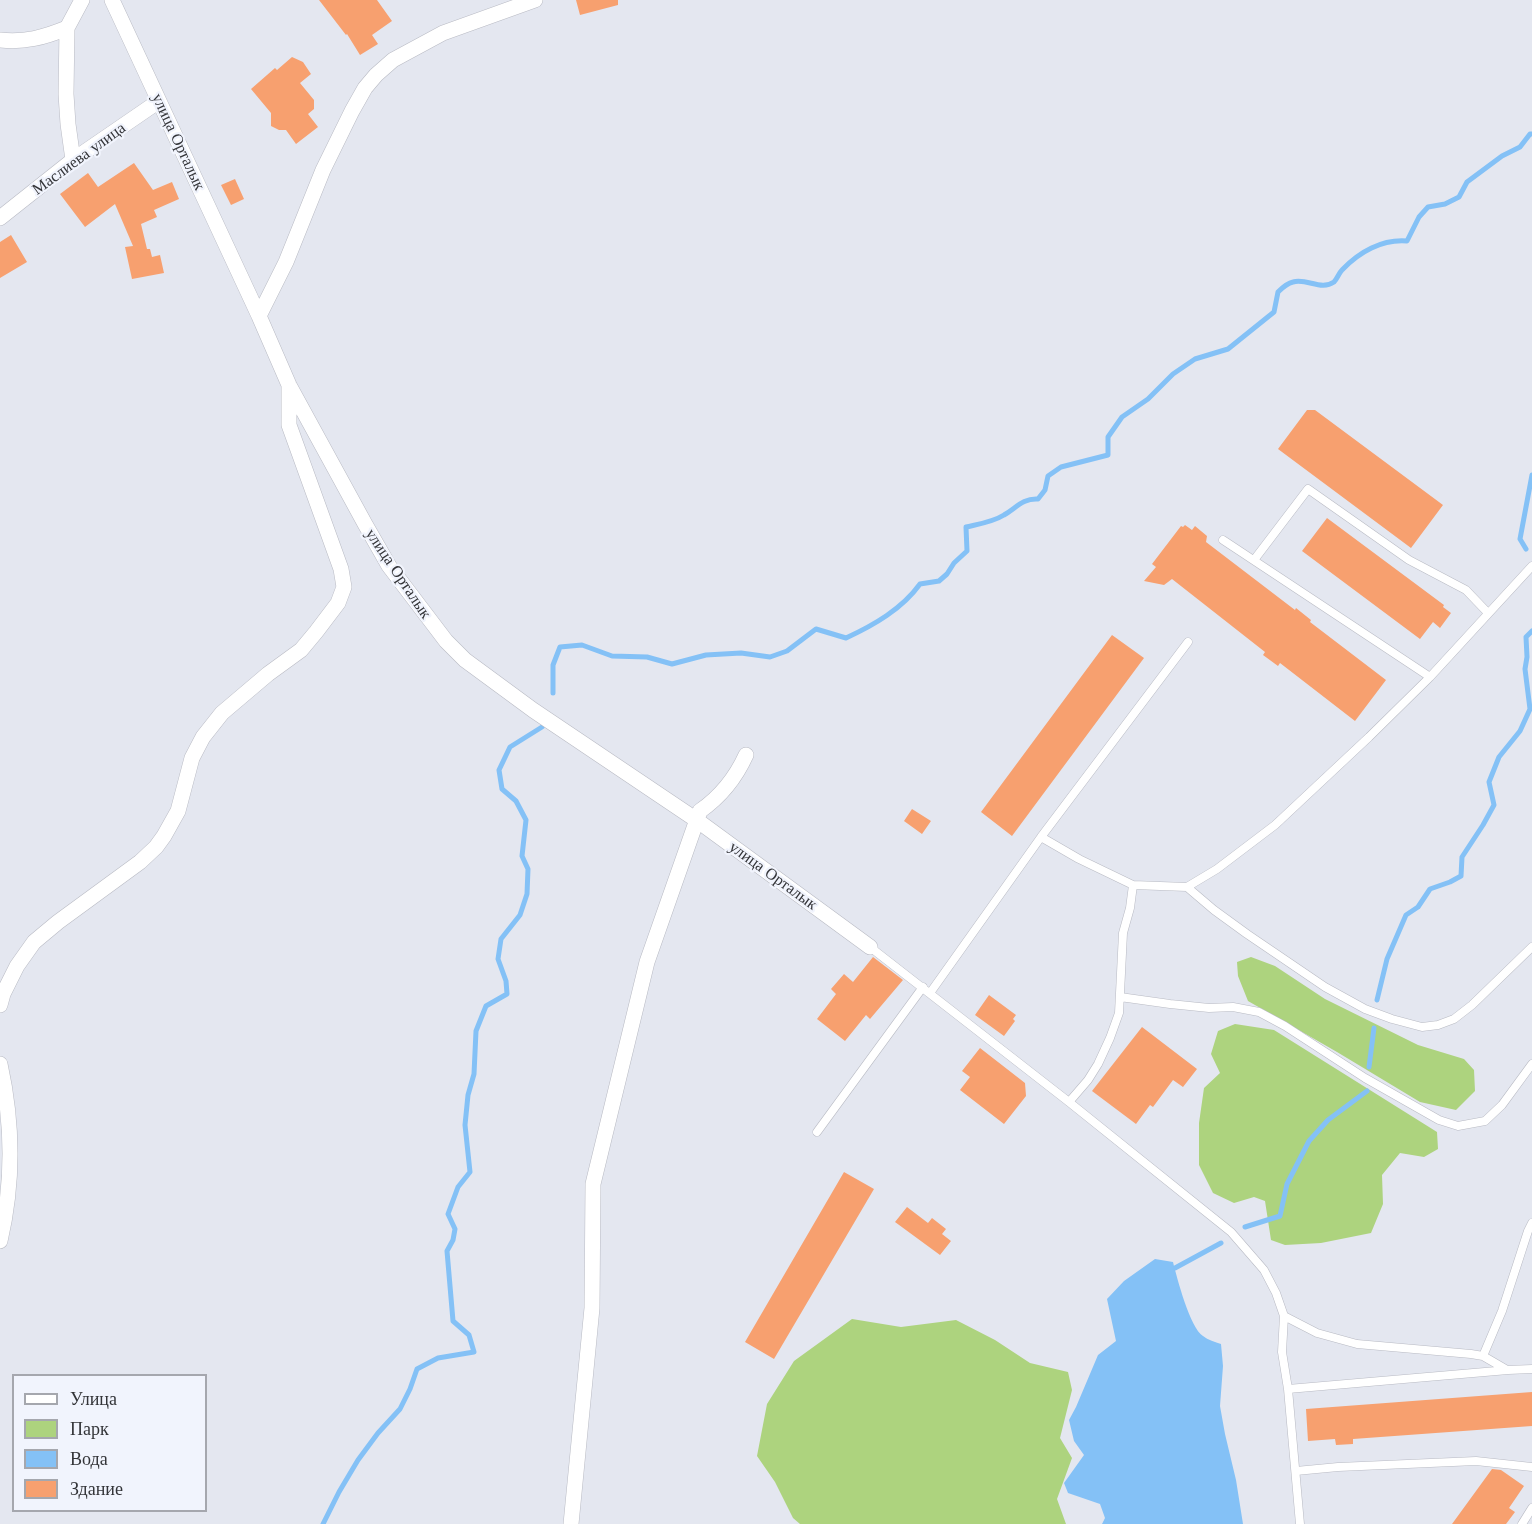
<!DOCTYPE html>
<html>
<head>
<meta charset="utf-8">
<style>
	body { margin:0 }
	#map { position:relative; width:1532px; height:1524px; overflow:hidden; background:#e4e7f0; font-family:"Libre Baskerville",serif }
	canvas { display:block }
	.legend { position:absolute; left:12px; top:1374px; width:195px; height:138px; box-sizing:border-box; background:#f1f4fd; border:2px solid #a5a7ae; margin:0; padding:8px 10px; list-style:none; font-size:18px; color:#333438 }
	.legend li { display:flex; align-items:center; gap:12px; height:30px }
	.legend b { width:30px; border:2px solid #a5a7ae }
</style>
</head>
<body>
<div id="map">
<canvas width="1532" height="1524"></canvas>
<ul class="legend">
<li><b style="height:8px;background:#fff"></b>Улица</li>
<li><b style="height:16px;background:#add37e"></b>Парк</li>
<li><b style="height:16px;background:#84c1f6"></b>Вода</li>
<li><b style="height:16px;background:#f7a06f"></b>Здание</li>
</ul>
</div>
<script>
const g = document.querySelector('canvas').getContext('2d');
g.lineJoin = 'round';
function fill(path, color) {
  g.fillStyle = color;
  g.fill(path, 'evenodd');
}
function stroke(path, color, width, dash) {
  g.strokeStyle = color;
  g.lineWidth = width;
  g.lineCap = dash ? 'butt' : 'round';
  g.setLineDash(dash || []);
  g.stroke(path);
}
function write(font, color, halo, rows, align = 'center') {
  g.font = font + ' "Libre Baskerville",serif';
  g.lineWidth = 4.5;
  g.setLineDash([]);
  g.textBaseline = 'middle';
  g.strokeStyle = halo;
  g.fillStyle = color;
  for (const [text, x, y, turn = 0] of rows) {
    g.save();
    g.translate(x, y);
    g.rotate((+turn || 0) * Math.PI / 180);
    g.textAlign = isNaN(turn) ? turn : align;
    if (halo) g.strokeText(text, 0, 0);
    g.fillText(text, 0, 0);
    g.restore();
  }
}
fill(new Path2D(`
	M1251,957L1275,966L1325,999L1418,1045L1464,1059L1474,1070L1475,1091L1456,1110L1420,1102L1337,1052L1248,1001L1238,976L1237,962Z
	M1235,1024L1274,1030L1437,1132L1438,1149L1424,1157L1400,1153L1382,1175L1383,1204L1371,1233L1321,1243L1285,1245L1271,1240L1265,1201L1254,1197L1234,1203L1213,1193L1199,1165V1123L1204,1088L1220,1073L1211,1054L1218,1031Z
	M852,1319L901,1327L956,1320L995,1340L1030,1363L1068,1372L1072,1390L1060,1438L1072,1458L1057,1499L1066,1524H800L793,1518L775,1482L757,1456L767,1404L794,1361Z`), '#add37e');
fill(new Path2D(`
	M1155,1259L1173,1262C1177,1278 1190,1328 1203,1336C1208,1340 1215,1342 1221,1344L1223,1366L1220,1406L1225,1434L1236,1480L1243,1524H1102L1105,1518L1100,1504L1068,1493L1064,1483L1084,1455L1074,1441L1069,1420L1076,1407L1098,1355L1116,1341L1107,1299L1124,1281Z`), '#84c1f6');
stroke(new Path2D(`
	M1526,549L1520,539L1532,475
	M553,693V665L560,647L582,645L612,656L647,657L672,664L706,655L741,653L770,657L787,651L816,629L846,638C874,625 902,609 920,584L939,581L947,574L954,563L967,551L966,527C979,524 993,522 1004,515C1016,508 1023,498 1038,499L1045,490L1048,476L1061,467L1108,455V437L1122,417L1148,399L1173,374L1195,359L1228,349L1274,312L1278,292C1282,288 1288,283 1293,282C1307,278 1321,291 1334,282C1337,279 1339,273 1342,270C1359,252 1382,239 1407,241L1419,217L1428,207L1445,204L1459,197L1467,182L1502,156L1520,147L1530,134H1532
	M1377,1000L1387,959L1406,915L1418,907L1430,889L1450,882L1461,876L1462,857L1483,825L1494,805L1489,782L1499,757L1520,731L1530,709L1525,669L1527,657L1526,637L1532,631
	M1369,1067L1374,1028
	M1245,1227L1280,1216L1287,1184L1309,1141L1328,1120L1367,1091
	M1175,1268L1221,1243
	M323,1524L339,1492L358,1460L378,1433L400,1409L410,1389L417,1369L438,1358L474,1352L469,1335L453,1321L447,1251L453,1240L455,1229L448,1214L458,1187L470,1172L465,1125L468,1095L474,1074L476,1031L486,1006L507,994L506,981L498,959L501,939L520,915L527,894L528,869L522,856L526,820L516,801L502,789L499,770L510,747L542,727`), '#84c1f6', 5);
fill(new Path2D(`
	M319,0H377L392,21L372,35L378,44L360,55L347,34L346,35Z
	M576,0H618V5L580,15Z
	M292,57L303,62L311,74L300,83L314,100V109L308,114L318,127L296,144L286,130H279L271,126V113L251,89L275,68L277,70Z
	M134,163L153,190L172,182L179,199L154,210L157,217L141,224L147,249H150L152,257L160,255L164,273L132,279L125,247L133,246L115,204L85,227L60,194L88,173L98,187Z
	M235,179L244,199L231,205L221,185Z
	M11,235L27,262L0,278V242Z
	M1307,410H1315L1443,505L1411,548L1278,449Z
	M1327,518L1444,605L1443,607L1451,613L1440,628L1433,622L1420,639L1302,551Z
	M1185,525L1192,530L1195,526L1207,536L1206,542L1295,610L1296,608L1311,620L1310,622L1386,680L1355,721L1280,663L1278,666L1263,655L1265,652L1172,579L1164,585L1144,581L1156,567L1152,564L1181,526L1183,527Z
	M1112,635L1144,658L1012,836L981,812Z
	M912,809L931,821L922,834L904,821Z
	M873,957L903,980L870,1019L866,1015L845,1041L817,1019L836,994L831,989L844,974L853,982Z
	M989,995L1016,1015L1013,1019L1015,1021L1004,1036L975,1015Z
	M1142,1027L1197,1069L1183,1087L1173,1080L1153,1107L1150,1105L1136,1124L1092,1091Z
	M980,1048L1025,1083L1026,1096L1004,1124L960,1090L970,1077L962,1071Z
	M844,1172L874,1189L774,1359L745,1342Z
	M907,1207L928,1223L932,1218L946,1229L942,1234L951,1241L940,1255L895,1222Z
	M1532,1392V1426L1353,1439V1444L1336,1445L1335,1439L1308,1441L1306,1409Z
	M1492,1469L1501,1470L1524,1486L1509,1508L1515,1512L1506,1524H1452Z`), '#f7a06f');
const lane = new Path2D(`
	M1223,540L1430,677
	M1254,560L1308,489L1409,560L1466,590L1488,613
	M1041,837L1079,859L1133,885L1187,887L1214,910L1247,934L1325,987L1365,1009L1392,1019L1422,1027L1438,1025L1454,1019L1472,1005L1532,947
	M1187,887L1217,869L1275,825L1369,737L1430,677L1532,566
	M870,947L1069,1102L1231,1232L1264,1270L1276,1293L1284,1316L1282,1352L1288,1389L1300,1524
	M930,993L1041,837L1188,642
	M1120,997L1170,1004L1209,1008L1233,1007L1259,1012L1285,1026L1365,1078L1439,1120L1458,1126L1485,1121L1502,1105L1532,1064
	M1069,1102L1088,1080L1098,1064L1110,1038L1119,1013L1123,933L1130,908L1133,885
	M817,1132L923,987
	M1284,1316L1317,1333L1357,1344L1471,1354L1483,1356L1507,1370
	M1483,1356L1502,1311L1528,1231L1532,1223
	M1288,1389L1508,1370L1532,1369
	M1296,1471L1338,1467L1476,1461L1532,1467
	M1522,1524L1532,1508`);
const street = new Path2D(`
	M112,0L259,316L289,385L365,524L389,566L446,641L465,660L533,710L698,821L870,947
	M0,40C24,43 45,37 67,28
	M73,160L68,124L66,94L67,28L82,0
	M0,218L73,160L159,101
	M259,316L286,262L323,170L352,111L365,88L376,75L393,60L443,33L535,0
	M0,1005L3,994L17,966L34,942L58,922L140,862L156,847L164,836L178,811L192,758L203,737L222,713L268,674L301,650L316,632L338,603L344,587L341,569L289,425V385
	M0,1064C13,1123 14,1181 0,1241
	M571,1524L592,1308L593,1184L647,962L700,811C720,797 736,777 746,755`);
stroke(lane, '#b8bac3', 9);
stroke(street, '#b8bac3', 16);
stroke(lane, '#fff', 8);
stroke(street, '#fff', 15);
write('16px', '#333438', '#f1f4fd', [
	["улица Орталык",178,142,65],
	["Маслиева улица",79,159,-36],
	["улица Орталык",398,574,56],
	["улица Орталык",773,876,36]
]);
</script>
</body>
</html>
